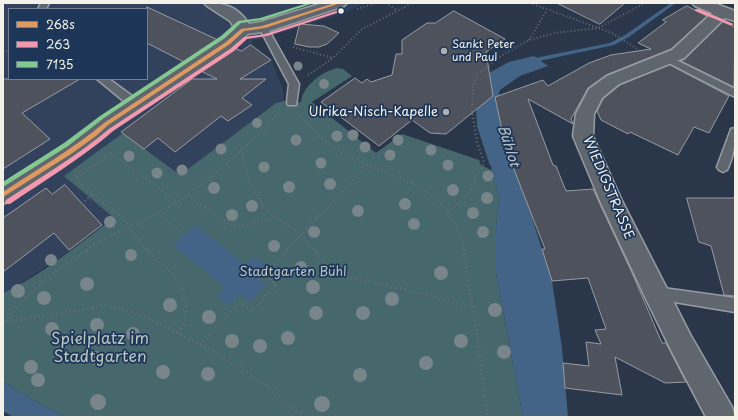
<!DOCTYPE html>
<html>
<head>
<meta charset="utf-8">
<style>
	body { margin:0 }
	#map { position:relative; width:738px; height:420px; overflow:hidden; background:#2a374a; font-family:"Playpen Sans",sans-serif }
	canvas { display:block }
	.frame { position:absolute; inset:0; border:4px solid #f4f1e8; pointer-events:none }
	.legend { position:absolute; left:8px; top:8px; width:140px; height:72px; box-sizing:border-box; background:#1d3557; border:1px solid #738091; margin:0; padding:5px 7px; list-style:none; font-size:12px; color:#f4f1e8 }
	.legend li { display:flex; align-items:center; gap:8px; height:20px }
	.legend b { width:20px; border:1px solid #738091 }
</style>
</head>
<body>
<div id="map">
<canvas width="738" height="420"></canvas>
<div class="frame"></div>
<ul class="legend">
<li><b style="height:5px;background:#dd9960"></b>268s</li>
<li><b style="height:5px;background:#f498ae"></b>263</li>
<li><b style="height:5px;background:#84c891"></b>7135</li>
</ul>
</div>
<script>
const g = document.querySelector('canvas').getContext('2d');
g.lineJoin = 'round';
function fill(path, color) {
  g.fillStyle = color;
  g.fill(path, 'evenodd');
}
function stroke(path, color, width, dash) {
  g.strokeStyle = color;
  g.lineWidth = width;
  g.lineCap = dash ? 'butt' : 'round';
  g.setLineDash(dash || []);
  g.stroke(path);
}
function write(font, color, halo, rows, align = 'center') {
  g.font = font + ' "Playpen Sans",sans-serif';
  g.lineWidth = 3.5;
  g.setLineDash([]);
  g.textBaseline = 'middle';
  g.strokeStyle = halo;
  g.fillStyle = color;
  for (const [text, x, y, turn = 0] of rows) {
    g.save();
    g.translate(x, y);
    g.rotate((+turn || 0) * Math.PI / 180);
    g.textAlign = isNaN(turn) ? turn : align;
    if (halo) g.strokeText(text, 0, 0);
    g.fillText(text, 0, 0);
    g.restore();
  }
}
fill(new Path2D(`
	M3,3H367L337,15L268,37L252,41V45L271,60L283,89L284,101L276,103L257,117L180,176L123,133L67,179L115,217L65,254L14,288L3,293ZM9,9H147V79H9Z`), '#32415c');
fill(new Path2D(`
	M337,68L343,69L352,76L312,102L376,153L402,134L479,160L481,165L491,170L499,197L496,228V273L523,417H67L38,403L3,382V293C41,276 81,242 114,218L64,176L123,133L180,175L276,103L284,101L301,102C303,85 322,72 337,68Z`), '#46686d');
fill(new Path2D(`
	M534,56L548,66L520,76L500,90L496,103L552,281L562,348L568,417H523L496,273V228L499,197L491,170L492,168L489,163L477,126L476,108L489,73L509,62Z
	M195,225L246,265L254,256L267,266L256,277L266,285L250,302L240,294L229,306L217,296L225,287L173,245Z
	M3,382L38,403L67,417H13L3,411Z`), '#436486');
fill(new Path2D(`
	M671,3H676L629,37L614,45L530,63L527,61L530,59L610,43L625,35Z`), '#436486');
const building = new Path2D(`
	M557,3H625L600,24Z
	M687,6L707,16L671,49L606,75L588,88L571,119L573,124L528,99L553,165L556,166L566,191L593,189L633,275L662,343H666L686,382L665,383L615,357L622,395L565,388L563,363L589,366L586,342L601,344L595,330L606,329L588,278L552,281L542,249H545L506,149L495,97L543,80L548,86L589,63L611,55L651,49L638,43L666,22L663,20Z
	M147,7L218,40L184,62L147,43Z
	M454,11L505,39L486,52L493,96L446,134L430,133L412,120L379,146L321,102L355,78L362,83L367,79L371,82L392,75L396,54H402V40L427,23H435Z
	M723,22L735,27L734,87L681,61L685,59Z
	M300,24L324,26L339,33L327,44L319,47H309L295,44Z
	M251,45L271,60L240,79H266L242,98L252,105L228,121L221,116L175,152L158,138L144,149L121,132L192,79H217L201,71L235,48L241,51Z
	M670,65L729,96L709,133L694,127L678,155L630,132L628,134L601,120L597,111L603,99L620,85Z
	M3,79H80L22,113L50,139L3,169Z
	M65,185L102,225L69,250L54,233L3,272V218L46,188L52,194Z
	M687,198H735V296L724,295L711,246L699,242Z`);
fill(building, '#4d525d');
stroke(building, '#979ca3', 1);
const lane = new Path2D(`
	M41,3H49L46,9H38Z
	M263,24L267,27L299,84L296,105H288L287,102L289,84L259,27Z
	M666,55L735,89V97L663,60L661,58Z
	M97,79H109L139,101L140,104L139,107H131Z
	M735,128C735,143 734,156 727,170L723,172L719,170L717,167L730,132L731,129Z
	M656,287L735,298V312L656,299L651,298L649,293L651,288Z`);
const street = new Path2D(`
	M204,3C225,3 237,6 249,24L261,22L323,3H347L344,6L269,31L248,34L234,47L113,129C91,149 67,164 42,179C29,187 18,199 3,204V184C35,162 70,145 99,119L222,39L235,29L230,21L207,6Z
	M692,3H714L735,11V21L725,18L684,58L619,84L602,98L594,114L593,136L622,201L665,285L691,336L732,407L735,417H706L673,354L647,301L601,203L573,136L576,114L589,89L607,76L672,50L712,13L695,6Z`);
stroke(lane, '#979ca3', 3);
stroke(street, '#979ca3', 3);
stroke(new Path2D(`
	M386,3L396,10
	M530,3L612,33L639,50
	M3,6L9,3
	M357,9L376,3
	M529,40L547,10
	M293,47L333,58
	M3,53L9,50
	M308,75L333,58L361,30L412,3
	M472,112L473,86L477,75L504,54L529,40L555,33L598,28L645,3`), '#666d76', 2, [1, 2.5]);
stroke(new Path2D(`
	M300,115C313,130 328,146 346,155C398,183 448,180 464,250
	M239,151L242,155L248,178L262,204L274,216L301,234L314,250
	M94,165L75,179L125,220L141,244L147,250
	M94,165L111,153L167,194L176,203
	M188,195L230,225L241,226L270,219L274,216
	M82,204L93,194
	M448,212L464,199L471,189L476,175L483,167L484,162L477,142L472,111
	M157,213L184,235
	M87,250C115,231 148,221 176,203C215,178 247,144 280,113
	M287,250L367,165`), '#666d76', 2.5, [1, 3]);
stroke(new Path2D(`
	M146,249C165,268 187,281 186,310C185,319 184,325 179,333
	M313,249C323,262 331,271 346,277L416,292L465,305H473
	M463,249L477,333L487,417
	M3,322L105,306L130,311L166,326L239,367L266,386L303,417
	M5,322C24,293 60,268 89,249
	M200,345L239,302L252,311L276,285L264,275L288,249`), '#666d76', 3, [1, 3.5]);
fill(lane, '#60666e');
fill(street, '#60666e');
fill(new Path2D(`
	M335,3H341L265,28L244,31L230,44L108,125L96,136L71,154L3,197V192C37,169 73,149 104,123L226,42L241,29L262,26Z`), '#dd9960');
fill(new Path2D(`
	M695,9H699L734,24L732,25H730L695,11Z
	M339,10L343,11L267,36L247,39L234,51L113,131C81,159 45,180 10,204H6L5,202L6,200C41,177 77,156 109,129L230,49L244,37L265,34Z`), '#f498ae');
fill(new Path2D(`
	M308,3H314L263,20L241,23L225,38L104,118L68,146L3,187V182L64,143L100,116L221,36L238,21L260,18Z`), '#84c891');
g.fillStyle = '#78858a';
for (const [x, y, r] of [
	[298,66,4.5],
	[324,84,5],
	[257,123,5],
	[353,135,5.5],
	[337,136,5.5],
	[296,140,5.5],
	[398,140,5.5],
	[365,147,5.5],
	[221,149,5.5],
	[431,150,5.5],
	[390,155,5.5],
	[129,156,5.5],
	[321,163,5.5],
	[448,165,5.5],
	[264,167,5.5],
	[182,170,5.5],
	[157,173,5.5],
	[488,176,5.5],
	[330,184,6],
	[289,187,6],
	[214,188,6],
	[453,190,6],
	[487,198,6],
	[405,204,6],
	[252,206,6],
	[358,211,6],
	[473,213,6],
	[232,215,6],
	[110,222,6],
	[414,224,6],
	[314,232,6],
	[483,232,6],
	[274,246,6],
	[131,255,6],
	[51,260,6],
	[301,267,6],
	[441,273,7],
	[87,284,7],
	[313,287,7],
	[18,291,7],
	[44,298,7],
	[392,299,7],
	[170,305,7],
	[495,310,7],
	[316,313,7],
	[363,313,7],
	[209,317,7],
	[97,325,7],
	[52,329,7],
	[133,334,7],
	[288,338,7],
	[232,341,7],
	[461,341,7],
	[260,346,7],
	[504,352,7],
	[96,358,7],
	[426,363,7],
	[31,367,7],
	[163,372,7],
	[208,374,7],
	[360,375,7],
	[38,380,7],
	[98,402,8],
	[322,404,8]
]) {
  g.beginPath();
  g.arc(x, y, r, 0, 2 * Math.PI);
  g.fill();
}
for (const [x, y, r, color] of [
	[341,11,3.5,"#f4f1e8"],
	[444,51,4,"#adb0b1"],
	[446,112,4,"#adb0b1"]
]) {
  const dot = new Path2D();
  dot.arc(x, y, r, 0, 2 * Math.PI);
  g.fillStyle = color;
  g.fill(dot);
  stroke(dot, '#1d3557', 1.5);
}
write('11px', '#f4f1e8', '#1d3557', [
	["Sankt Peter",452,45],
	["und Paul",452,58]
], 'left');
write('13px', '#f4f1e8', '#1d3557', [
	["Ulrika-Nisch-Kapelle",438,112]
], 'right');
write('13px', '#f4f1e8', '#1d3557', [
	["WIEDIGSTRASSE",608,188,67]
]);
write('13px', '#b8c4bf', '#1d3557', [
	["Stadtgarten Bühl",293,272]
]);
write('italic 14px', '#b7c1c8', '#1d3557', [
	["Bühlot",508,146,73]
]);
write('16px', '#b8c4bf', '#1d3557', [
	["Spielplatz im",100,340],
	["Stadtgarten",100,358]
]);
</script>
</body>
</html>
